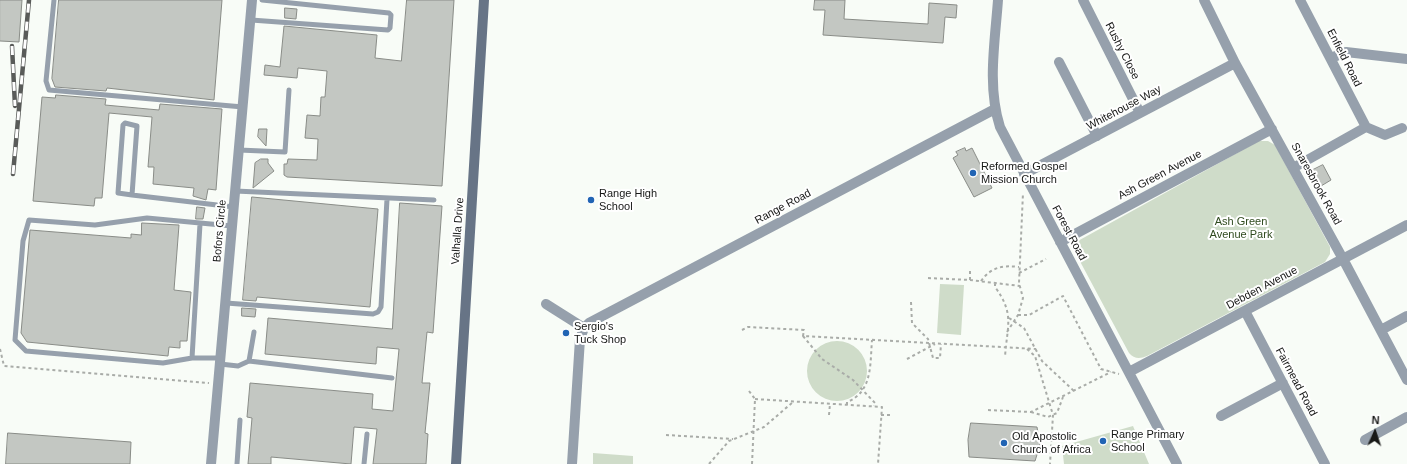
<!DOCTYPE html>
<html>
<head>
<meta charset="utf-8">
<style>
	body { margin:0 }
	#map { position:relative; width:1407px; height:464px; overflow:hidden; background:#f8fcf7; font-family:Arial,sans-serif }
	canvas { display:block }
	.north { position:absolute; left:1355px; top:412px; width:40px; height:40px; -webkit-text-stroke:3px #fff; paint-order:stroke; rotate:3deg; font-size:11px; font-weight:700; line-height:16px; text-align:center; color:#171817 }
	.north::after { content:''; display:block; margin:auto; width:14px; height:18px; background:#171817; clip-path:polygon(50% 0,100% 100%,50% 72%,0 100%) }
</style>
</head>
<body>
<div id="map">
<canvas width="1407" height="464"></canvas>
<div class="north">N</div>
</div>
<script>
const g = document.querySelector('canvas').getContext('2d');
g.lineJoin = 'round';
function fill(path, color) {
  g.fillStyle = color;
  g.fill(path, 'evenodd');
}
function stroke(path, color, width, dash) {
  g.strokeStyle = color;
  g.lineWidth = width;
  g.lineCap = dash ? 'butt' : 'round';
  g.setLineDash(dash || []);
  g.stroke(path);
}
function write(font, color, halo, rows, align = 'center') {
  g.font = font + ' Arial,sans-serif';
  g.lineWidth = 4;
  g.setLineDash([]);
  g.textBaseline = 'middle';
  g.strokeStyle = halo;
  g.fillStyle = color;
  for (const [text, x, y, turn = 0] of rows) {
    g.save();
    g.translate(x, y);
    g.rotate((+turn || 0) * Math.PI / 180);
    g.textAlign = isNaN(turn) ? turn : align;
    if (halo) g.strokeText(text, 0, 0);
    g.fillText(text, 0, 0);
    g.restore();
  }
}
fill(new Path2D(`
	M1259,141H1268L1275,145L1330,247V254L1325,262L1147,356C1140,359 1134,359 1129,353L1075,252L1076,242Z
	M940,284L964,285L961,335L937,333Z
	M807 371a30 30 0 1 1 60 0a30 30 0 1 1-60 0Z
	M1133,426L1149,464H1064L1062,446Z
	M593,453L633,456V464H593Z`), '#cfdcc9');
const building = new Path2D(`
	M0,0H22L19,42L0,41Z
	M59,0H222L214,100L107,88L106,91L55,87L52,79Z
	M407,0H454L442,186L287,177L284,175V164H287L288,159L317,160L318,139L305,138L307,115L320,116L321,97H325L327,71L298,68L297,78L264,75L265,65L280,67L284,26L377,35L375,58L401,61Z
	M815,0H845L844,19L928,24L929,3L957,5L956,18L945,17L943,43L823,35L825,10H814Z
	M285,8L297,9L296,19L285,18Z
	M56,95L106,99L105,105L159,110L160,104L222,109L216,190L208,189L206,200L193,196L194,188L153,184L154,167H148L152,117L109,113L102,198H95L94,206L33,201L42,97L55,98Z
	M259,129H267L266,146L258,137Z
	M965,148L966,151L972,148L992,188L974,197L953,158L958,155L956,152Z
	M261,159H268V163L274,171L253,188L255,163Z
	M1323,165L1331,180L1321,186L1313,170Z
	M252,197L378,209L370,307L257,297L256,301L243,300Z
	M400,203L442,206L433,333L427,332L422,383H430L425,433L428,434L426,464H373L377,429L354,427L351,464L271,457V464H248L252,418L247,417L250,383L373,394L372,409L393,411L399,349L377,347L376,364L265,354L268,318L392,329Z
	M197,207L205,208L203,219H196Z
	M142,223L179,225L174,290L191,292L187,341H180V348L169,347L168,356L27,342L21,333L30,230L131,238V234L141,235Z
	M242,308L256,309L255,317L242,316Z
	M971,423L1037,427L1040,445L1035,461L969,457L968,440Z
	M8,433L131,442L130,464H6Z`);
fill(building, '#c3c7c2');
stroke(building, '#898c87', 1);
stroke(new Path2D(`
	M1019,273L1046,259
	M928,278L970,280L1020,286
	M970,280V269
	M981,281C991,267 1003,265 1019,267
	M995,283V287C1015,314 1007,326 1005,357
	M911,302L912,323L928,339L933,358H940L941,344
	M1018,315H1029L1063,296L1101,369L1119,374
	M1009,318L1024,328L1042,361L1074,391
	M742,330L748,327L804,330L803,336L1036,349
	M1007,332L1018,315L1023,298L1019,283L1023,193
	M803,336L822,359L853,380L875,403L874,406
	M0,349L4,366L209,383
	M1027,349L1035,356L1053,415L1050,464
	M907,359L935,344
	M749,391L755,399L752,464
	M755,399L882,407L878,464
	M847,405V402C873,392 870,363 872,340
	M988,410L1031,412L1111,372
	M1031,412L1048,417L1057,413L1063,397
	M829,415L830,404
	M881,415H890
	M666,435L733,439
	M709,464L729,441L764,427L793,402`), '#a9aca8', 2, [3, 3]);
stroke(new Path2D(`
	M54,0L46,81L49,90L243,107
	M251,20L388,30L390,28L391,15L389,13L262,0
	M239,150L285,152L289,90
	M235,191L434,200
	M132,195L137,126L125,123L123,125L118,193L132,195L234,207
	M226,303L373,314L378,312L381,307L387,199
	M192,358L200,224
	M220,358H192L163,363L26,351L15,340L23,241L29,220L95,225L147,218L232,226
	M249,361L254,332
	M220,364L238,366L249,361L392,378
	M237,464L240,420
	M364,464L367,434`), '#96a0ac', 5);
stroke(new Path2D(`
	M998,0C995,42 987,86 1000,127L1177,464
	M1083,0L1140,113
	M1204,0L1235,63L1343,259L1407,380
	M1300,0L1366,127L1385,135L1402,128
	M1331,58L1346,52L1407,59
	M1059,62L1097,136
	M1293,168L1366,127
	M1024,174L1235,63
	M1060,242L1272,129
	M546,304L584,328
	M1245,311L1325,464
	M1381,330L1407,316
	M1129,372L1407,225
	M1221,416L1283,383
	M1365,440L1407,417
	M211,464L252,0
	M572,464L580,339L584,328L589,323L995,109`), '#96a0ac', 10);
stroke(new Path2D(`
	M456,464L484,0`), '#677486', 10);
const rail = new Path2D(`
	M12,46L15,106
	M13,174L29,0`);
stroke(rail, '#595b59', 4.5);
stroke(rail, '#fff', 3, [9]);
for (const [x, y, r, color] of [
	[973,173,4,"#2164b4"],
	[591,200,4,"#2164b4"],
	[566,333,4,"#2164b4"],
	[1103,441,4,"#2164b4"],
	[1004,443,4,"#2164b4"]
]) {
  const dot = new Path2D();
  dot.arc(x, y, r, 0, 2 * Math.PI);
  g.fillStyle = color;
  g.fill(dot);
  stroke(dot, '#fff', 1.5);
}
write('11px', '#171817', '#fff', [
	["Rushy Close",1122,51,63],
	["Enfield Road",1344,58,63],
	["Whitehouse Way",1124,108,-28],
	["Ash Green Avenue",1160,175,-28],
	["Snaresbrook Road",1316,184,61],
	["Range Road",783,207,-28],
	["Bofors Circle",220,231,-85],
	["Valhalla Drive",458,231,-86],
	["Forest Road",1069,233,62],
	["Debden Avenue",1262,288,-28],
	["Fairmead Road",1296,382,62]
]);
write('11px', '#171817', '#fff', [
	["Reformed Gospel",981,167],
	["Mission Church",981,180],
	["Range High",599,194],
	["School",599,207],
	["Sergio's",574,327],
	["Tuck Shop",574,340],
	["Range Primary",1111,435],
	["School",1111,448],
	["Old Apostolic",1012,437],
	["Church of Africa",1012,450]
], 'left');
write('11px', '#2f4a1e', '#fff', [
	["Ash Green",1241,222],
	["Avenue Park",1241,235]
]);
</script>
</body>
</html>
